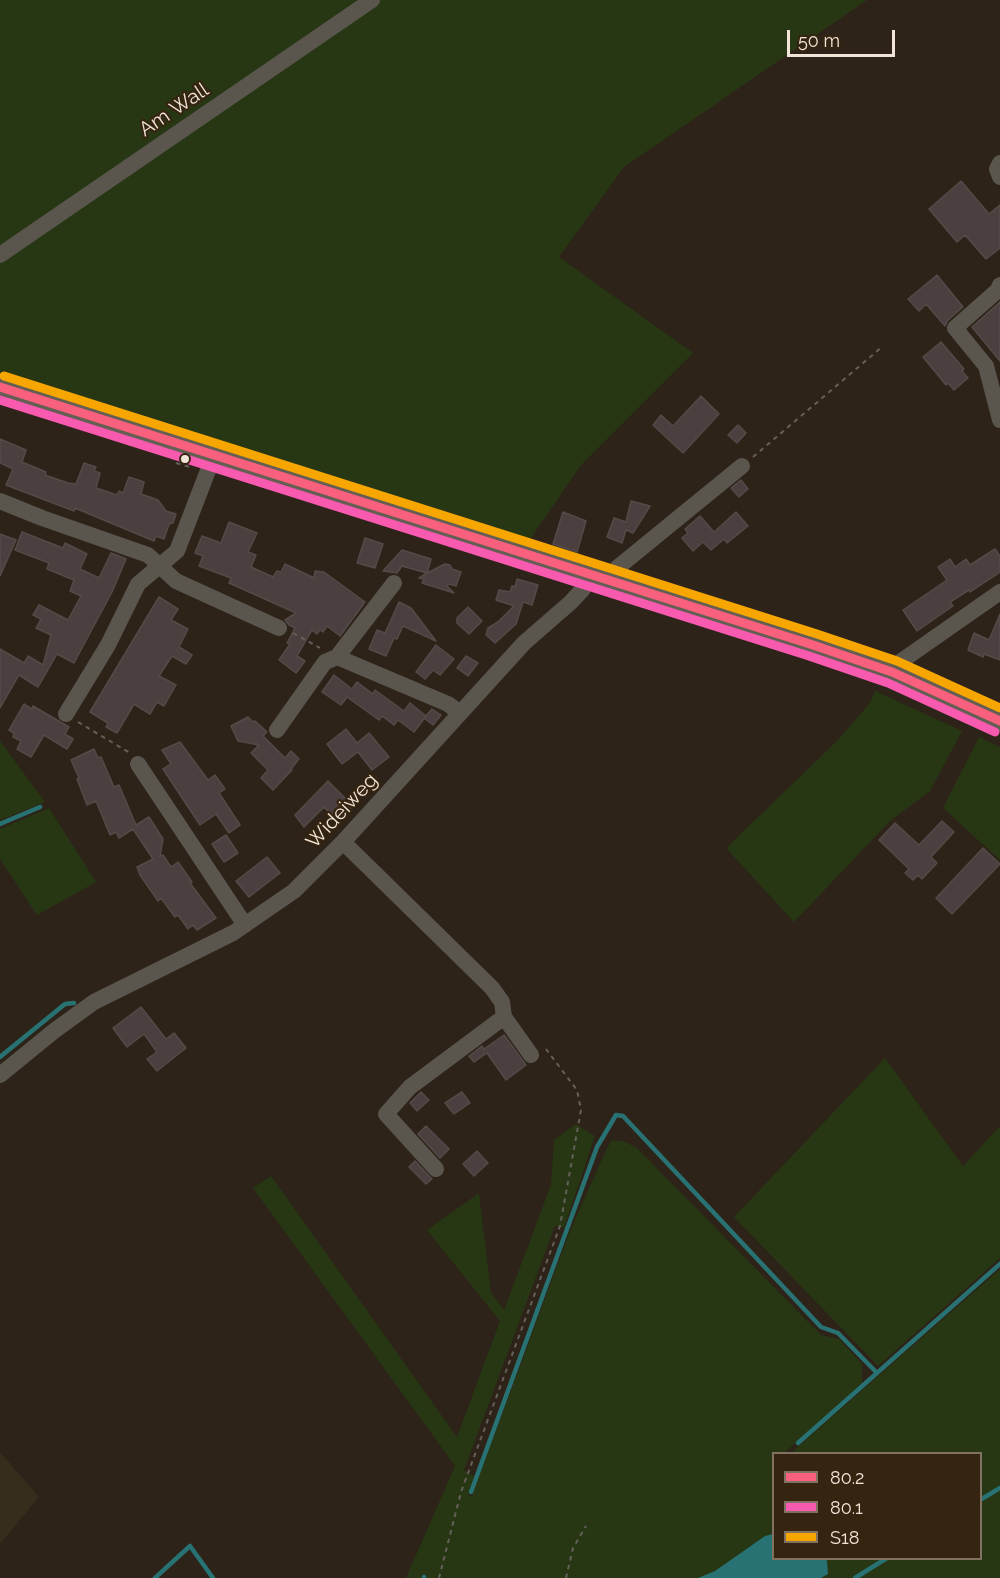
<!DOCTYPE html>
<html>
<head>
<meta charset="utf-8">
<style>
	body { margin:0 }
	#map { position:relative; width:1000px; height:1578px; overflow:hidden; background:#2d2318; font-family:Raleway,sans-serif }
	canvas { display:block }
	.legend { position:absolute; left:772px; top:1452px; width:210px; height:108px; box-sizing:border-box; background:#352410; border:2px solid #807160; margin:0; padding:8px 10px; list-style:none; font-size:18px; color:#f1e5d9 }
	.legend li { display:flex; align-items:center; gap:12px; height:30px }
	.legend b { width:30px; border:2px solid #807160 }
	.scale { position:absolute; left:787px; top:30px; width:108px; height:27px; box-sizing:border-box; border:3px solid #f1e5d9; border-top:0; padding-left:8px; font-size:18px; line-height:21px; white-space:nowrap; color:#f1e5d9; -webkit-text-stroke:4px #352410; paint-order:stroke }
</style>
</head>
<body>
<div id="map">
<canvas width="1000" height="1578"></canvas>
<ul class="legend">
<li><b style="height:8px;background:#f8607d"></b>80.2</li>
<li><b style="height:8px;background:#f75aaf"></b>80.1</li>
<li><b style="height:8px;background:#f7a600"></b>S18</li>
</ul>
<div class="scale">50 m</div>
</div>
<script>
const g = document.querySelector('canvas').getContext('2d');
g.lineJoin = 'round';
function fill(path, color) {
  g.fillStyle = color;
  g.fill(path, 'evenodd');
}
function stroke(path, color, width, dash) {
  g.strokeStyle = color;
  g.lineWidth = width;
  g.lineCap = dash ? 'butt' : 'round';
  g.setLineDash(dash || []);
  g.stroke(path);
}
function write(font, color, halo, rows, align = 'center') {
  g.font = font + ' Raleway,sans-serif';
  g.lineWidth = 4.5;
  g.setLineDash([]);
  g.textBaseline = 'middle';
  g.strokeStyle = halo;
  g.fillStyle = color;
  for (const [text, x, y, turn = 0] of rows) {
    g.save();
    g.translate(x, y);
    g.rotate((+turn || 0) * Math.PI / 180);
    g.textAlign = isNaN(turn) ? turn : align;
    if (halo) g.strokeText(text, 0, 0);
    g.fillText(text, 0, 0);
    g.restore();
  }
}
fill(new Path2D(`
	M0,1452L39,1497L0,1544Z`), '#362d1d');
fill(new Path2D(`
	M0,0H867L624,167L559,257L693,353L581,465L529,541L389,495L0,375Z
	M875,691L962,731L930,791L890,821L794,922L726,848L837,741L870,703Z
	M979,737L1000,747V860L943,808Z
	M0,741L45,802L0,820Z
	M49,808L96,882L37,915L0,859V829Z
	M885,1058L963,1166L1000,1126V1258L878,1366L734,1217Z
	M576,1124L595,1136L564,1228L555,1226L464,1470L474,1476L468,1495L472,1496L570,1231L606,1150L612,1140L622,1141L636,1147L821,1335L839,1339L862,1364V1383L784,1453L774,1454V1558H980V1454L791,1453L1000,1269V1578H406L455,1466L253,1188L271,1176L457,1437L500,1321L427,1230L479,1193L491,1293L504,1310L551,1185L554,1140Z`), '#273714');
fill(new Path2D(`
	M773,1534L774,1558L825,1559L827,1561L828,1574L821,1578H698L715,1571L765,1536Z`), '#287273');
stroke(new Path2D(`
	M0,824L40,807
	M0,1057L65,1004L74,1003
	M798,1443L1000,1264
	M471,1492L597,1147L616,1115L623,1116L821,1327L838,1333L877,1373
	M980,1500L1000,1488
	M155,1578L190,1546L213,1578
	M424,1578V1577
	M855,1578L887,1558`), '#287273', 4.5);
const building = new Path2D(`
	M961,181L989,214L1000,205V248L986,259L965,235L957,242L929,209Z
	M937,275L963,307L948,320L945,326L926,304L919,311L908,299Z
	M1000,302V361L972,327Z
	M941,342L964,369L962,371L968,378L954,390L948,383L946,385L923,357Z
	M701,396L719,414L683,453L653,425L661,415L673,426Z
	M738,425L746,433L737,443L728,435Z
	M0,439L26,450L22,462L46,472L45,475L68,483L76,484L84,463L96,467L94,471L100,473L96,488L117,495L119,491L123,493L129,477L144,482L141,494L158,500L166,511L176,514L173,523L169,524L164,539L156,536L154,541L75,508L74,511L6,485L13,469L0,463Z
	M741,480L748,489L739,497L731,488Z
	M631,501L650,506L633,533L626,530L622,543L607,537L614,518L626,522Z
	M563,512L586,521L577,552L553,544Z
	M736,512L748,526L727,543L724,539L711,550L703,542L693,551L682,538L688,533L685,529L700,516L714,532Z
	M229,522L257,533L248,552L256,555L251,567L273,577L277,571L281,572L285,564L314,578L315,571L324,572L365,602L340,636L327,626L323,632L320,630L317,634L312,630L297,656L305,661L296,673L279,660L290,644L287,643L295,628L289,625L285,620L296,613L229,583L231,578L199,566L203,556L195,553L202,536L221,543Z
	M22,532L63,548L65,543L87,554L80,569L99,578L111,553L126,559L112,592L74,663L57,654L38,687L19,675L0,708V649L24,663L28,656L43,665L51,635L36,628L41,619L33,615L39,605L68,620L81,596L70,591L74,580L47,569L49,563L15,550Z
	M0,534L16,540L0,576Z
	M365,538L383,544L375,568L357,563Z
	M995,549L1000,556V572L970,592L969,590L950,602L953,606L917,631L903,610L947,580L938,567L950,559L955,567L966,559L970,565Z
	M402,550L431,559L427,573L445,564L450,565L452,569L461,572L456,586L449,584L447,586L454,593L422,583L424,579L419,578L427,573L402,566L397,573L383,571Z
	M517,579L538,585L532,605L523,602L516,624L495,643L486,635L488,628L498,622L514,606L496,600L499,590L510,592L512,586L515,587Z
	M159,597L178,609L171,620L188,629L179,647L192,655L186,664L172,656L159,676L176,685L164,706L157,702L150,714L134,704L117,733L106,727L108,723L90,712Z
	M399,602L411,608L436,641L403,626L397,639L394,638L386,656L369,649L377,630L385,633Z
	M468,607L482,621L469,634L457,623V618Z
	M1000,614V660L984,654L983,657L968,650L974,633L989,640Z
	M436,645L454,659L440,675L433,670L425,679L416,672Z
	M466,656L478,663L468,676L457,668Z
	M334,675L352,689L357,682L373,694L375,690L404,711L410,703L426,716L414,732L398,720L394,725L382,716L379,720L347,697L341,705L322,692Z
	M24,704L32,709L33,706L69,727L65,734L73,739L67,749L44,735L31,757L17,749L21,741L13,737L14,733L9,730Z
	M432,709L441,715L433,725L424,718Z
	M248,717L253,722L255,721L267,732L263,736L285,758L291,751L299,759L291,769L292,770L273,790L261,778L268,770L251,753L259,745L238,741L231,726Z
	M346,729L357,743L369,733L389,757L372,770L358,752L342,764L327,744Z
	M180,742L208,780L215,775L225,789L219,793L240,825L229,833L216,814L200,825L163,769L171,764L162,750Z
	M94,749L98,758L101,757L114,787L119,785L136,825L149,817L163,839L160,856L163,855L171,867L178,862L192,882L190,883L216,918L197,930L193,925L188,929L178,915L175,917L161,898L158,901L140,875L137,867L153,859L133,829L119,838L116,832L110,835L96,801L87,805L77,779L79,778L71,760Z
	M328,781L353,806L338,821L324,807L304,827L295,815Z
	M942,821L954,832L931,857L937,863L922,879L918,875L913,880L905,873L909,869L879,840L895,823L919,845Z
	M226,835L238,853L224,862L212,844Z
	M983,848L1000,864L952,914L936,898Z
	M267,857L280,873L249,897L236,881Z
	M141,1007L166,1039L174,1033L186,1048L157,1071L147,1059L157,1052L144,1034L127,1047L113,1028Z
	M504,1035L526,1065L506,1080L487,1053L474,1062L469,1056L482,1046L484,1049Z
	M421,1092L429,1100L417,1111L410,1103Z
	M462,1092L470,1103L454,1114L445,1103Z
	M426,1126L449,1149L440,1158L418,1134Z
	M477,1151L488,1163L474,1176L463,1164Z
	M415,1161L432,1179L426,1184L409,1167Z`);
fill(building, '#4b3f40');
stroke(building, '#544b49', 1.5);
stroke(new Path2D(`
	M753,457L883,346
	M176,463L193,468
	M293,633L320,648
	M78,722L130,753
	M439,1578L461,1492L560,1226L581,1110L577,1090L546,1049
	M566,1578L573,1548L586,1526`), '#656059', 2, [4.5, 4.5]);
stroke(new Path2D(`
	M1000,163L997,169L1000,177
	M0,255L372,0
	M1000,285L998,290L955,328L986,366L1000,420
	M0,501L42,518L148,555L176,581L279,628
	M612,581L617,568L742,466
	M337,657L448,704L460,713
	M892,672L900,662L1000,592
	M66,714L108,645L138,584L177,551L214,455
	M277,730L325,662L337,657L394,583
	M138,764L245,925
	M343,842L492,988L502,1002L504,1017L531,1055
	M0,1075L54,1031L94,1002L233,933L294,891L343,842L524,643L571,602L583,589L589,574
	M436,1169L386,1114L410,1087L504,1017`), '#5a564e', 16);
stroke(new Path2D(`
	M0,387L813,645L892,672L1000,721`), '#645e53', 21);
stroke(new Path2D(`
	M0,387L813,645L892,672L1000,721`), '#f8607d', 9);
stroke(new Path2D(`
	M0,400L809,656L888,683L995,732`), '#f75aaf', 9);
stroke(new Path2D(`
	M4,376L817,634L897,661L1000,708`), '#f7a600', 9);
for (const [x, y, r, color] of [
	[185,459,5,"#f1e5d9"]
]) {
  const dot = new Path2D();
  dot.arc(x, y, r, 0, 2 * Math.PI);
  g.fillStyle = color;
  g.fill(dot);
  stroke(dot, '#352410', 2);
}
write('20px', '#f1e5d9', '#352410', [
	["Am Wall",174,110,-34],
	["Wideiweg",342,811,-47]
]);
</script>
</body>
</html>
